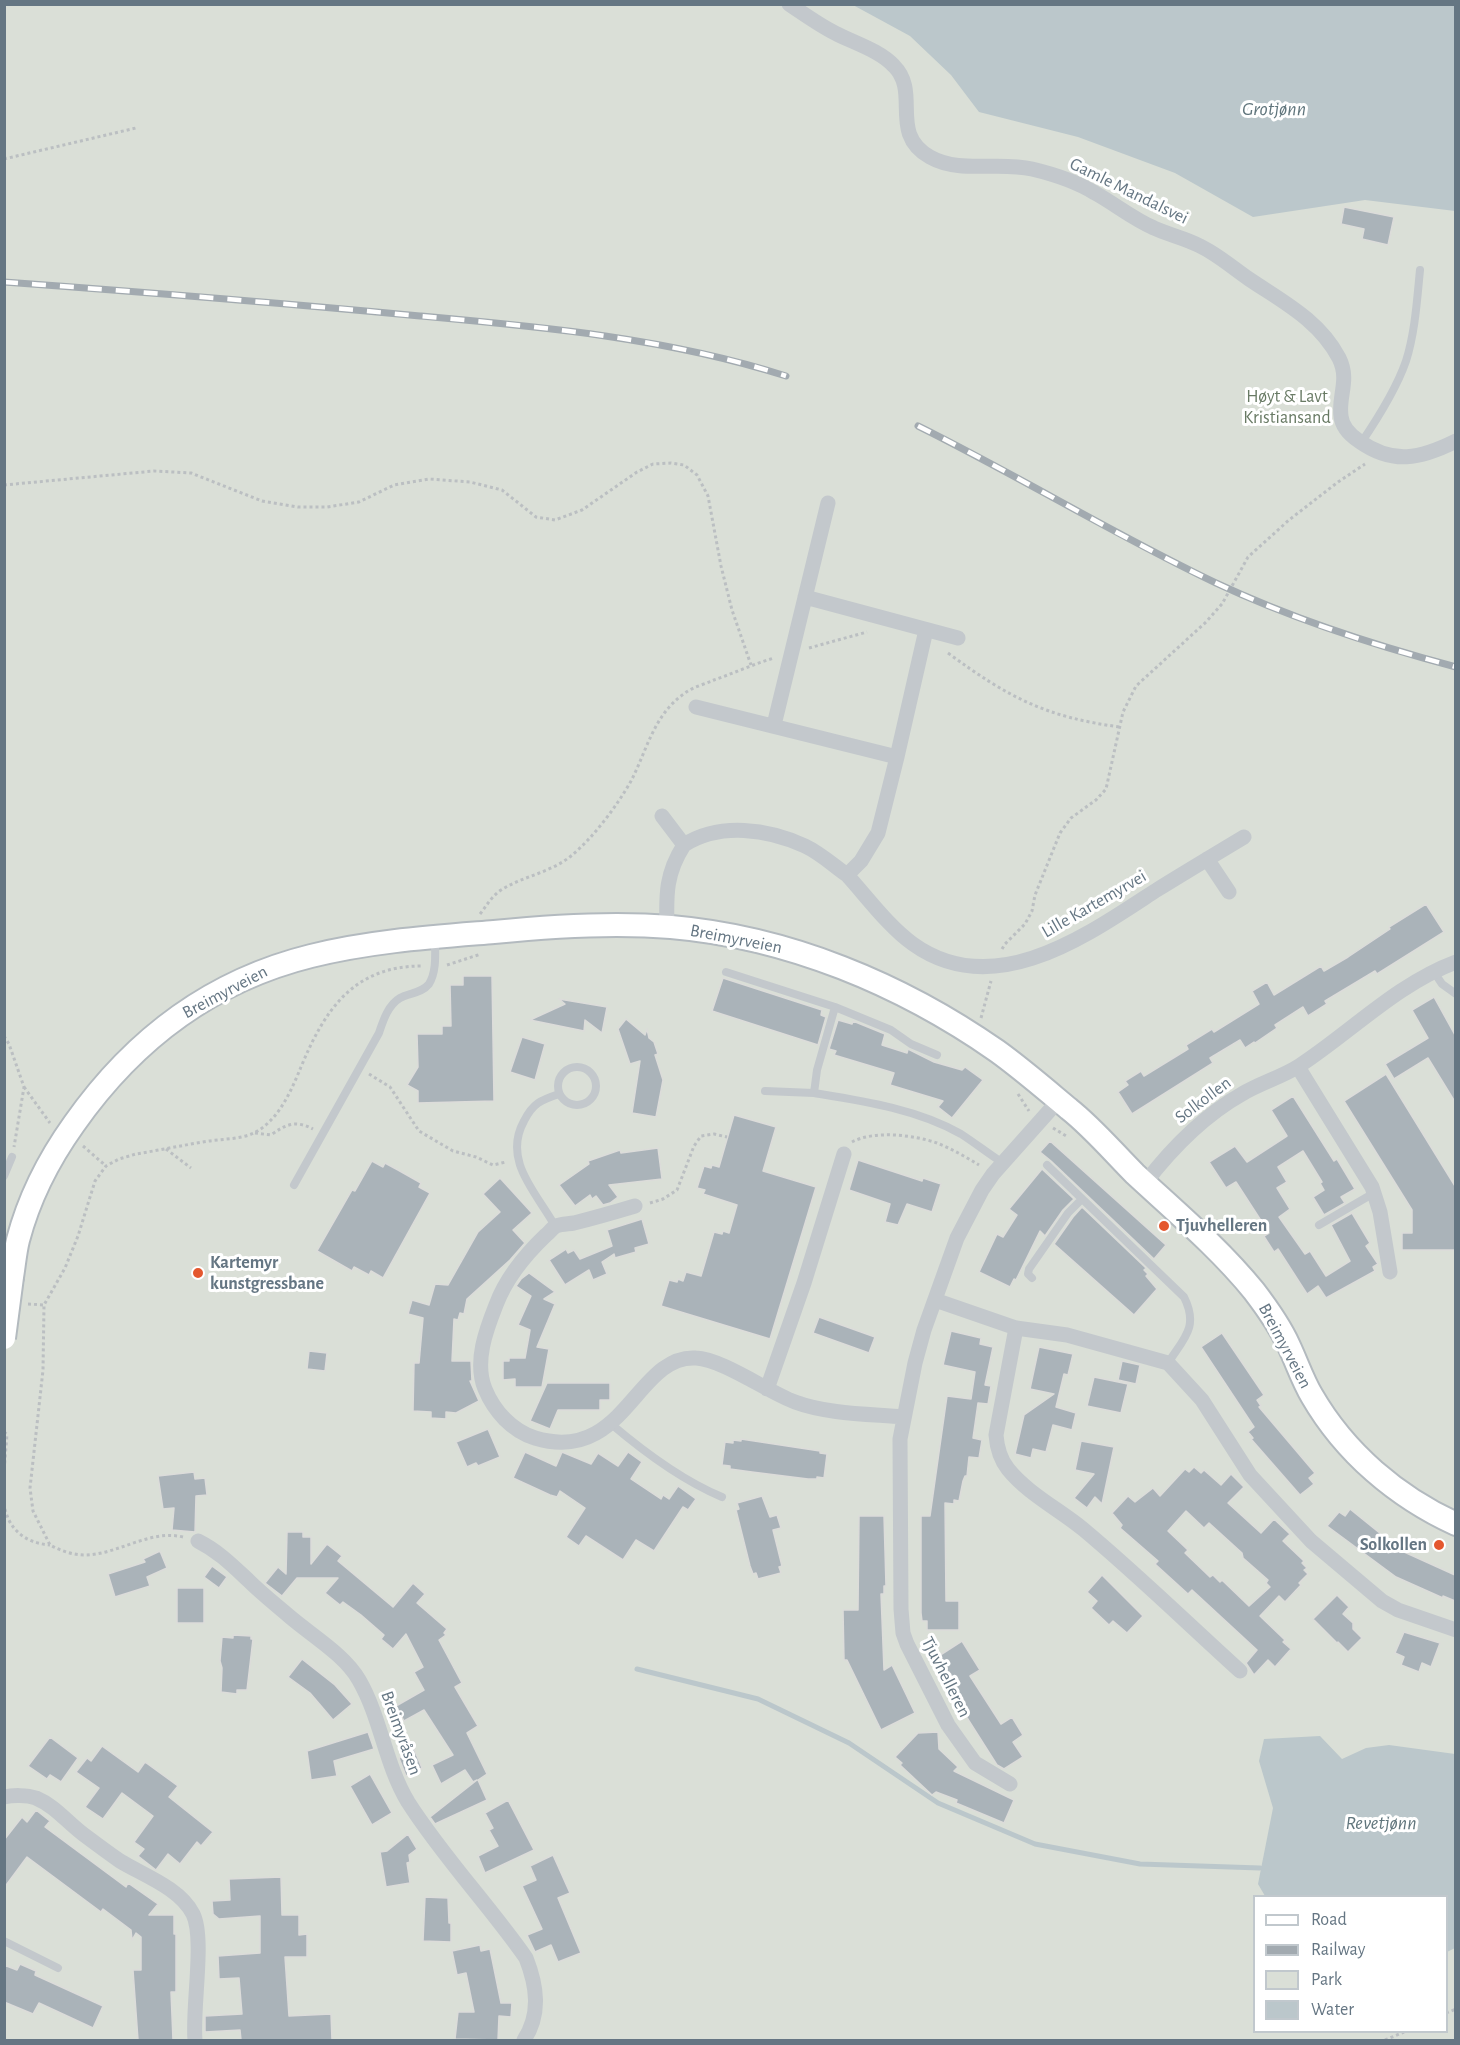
<!DOCTYPE html>
<html>
<head>
<meta charset="utf-8">
<style>
	body { margin:0 }
	#map { position:relative; width:1460px; height:2045px; overflow:hidden; background:#fafaf8; font-family:"Alegreya Sans",sans-serif }
	canvas { display:block }
	.frame { position:absolute; inset:0; border:6px solid #657683; pointer-events:none }
	.legend { position:absolute; left:1253px; top:1895px; width:195px; height:138px; box-sizing:border-box; background:#fff; border:2px solid #c1c8cd; margin:0; padding:8px 10px; list-style:none; font-size:18px; color:#657683 }
	.legend li { display:flex; align-items:center; gap:12px; height:30px }
	.legend b { width:30px; border:2px solid #c1c8cd }
</style>
</head>
<body>
<div id="map">
<canvas width="1460" height="2045"></canvas>
<div class="frame"></div>
<ul class="legend">
<li><b style="height:8px;background:#fff"></b>Road</li>
<li><b style="height:8px;background:#a2aab0"></b>Railway</li>
<li><b style="height:16px;background:#dadfd7"></b>Park</li>
<li><b style="height:16px;background:#bbc7cb"></b>Water</li>
</ul>
</div>
<script>
const g = document.querySelector('canvas').getContext('2d');
g.lineJoin = 'round';
function fill(path, color) {
  g.fillStyle = color;
  g.fill(path, 'evenodd');
}
function stroke(path, color, width, dash) {
  g.strokeStyle = color;
  g.lineWidth = width;
  g.lineCap = dash ? 'butt' : 'round';
  g.setLineDash(dash || []);
  g.stroke(path);
}
function write(font, color, halo, rows, align = 'center') {
  g.font = font + ' "Alegreya Sans",sans-serif';
  g.lineWidth = 6;
  g.setLineDash([]);
  g.textBaseline = 'middle';
  g.strokeStyle = halo;
  g.fillStyle = color;
  for (const [text, x, y, turn = 0] of rows) {
    g.save();
    g.translate(x, y);
    g.rotate((+turn || 0) * Math.PI / 180);
    g.textAlign = isNaN(turn) ? turn : align;
    if (halo) g.strokeText(text, 0, 0);
    g.fillText(text, 0, 0);
    g.restore();
  }
}
fill(new Path2D(`
	M5,5H1455V2040H5ZM1254,1896H1446V2032H1254Z`), '#dadfd7');
fill(new Path2D(`
	M853,5H1455V211L1365,200L1253,217L1175,173L1078,137L979,112L951,75L910,36Z
	M1320,1736L1342,1759L1366,1748L1389,1745L1455,1754V1948L1447,1952L1446,1896H1265L1258,1884L1273,1808L1259,1761L1264,1739Z`), '#bbc7cb');
stroke(new Path2D(`
	M637,1669L758,1699L849,1743L938,1803L1035,1844L1140,1864L1260,1868`), '#bbc7cb', 5);
const building = new Path2D(`
	M1344,207L1394,217L1388,245L1362,239L1364,229L1341,224Z
	M1426,904L1444,932L1377,974L1375,971L1325,1001L1327,1004L1308,1016L1303,1007L1275,1025L1277,1028L1255,1043L1254,1042L1245,1048L1240,1040L1210,1058L1213,1063L1132,1114L1118,1092L1128,1085L1125,1081L1141,1071L1144,1076L1188,1049L1186,1045L1212,1029L1214,1032L1259,1004L1252,991L1267,982L1274,995L1321,966L1324,971L1348,957L1390,929L1389,927Z
	M463,976H492L494,1101L418,1103V1091L407,1085L418,1067L417,1034H442V1026H451L450,985H463Z
	M723,978L822,1010L821,1015L826,1017L818,1045L712,1011Z
	M1434,997L1455,1035V1102L1428,1058L1394,1079L1385,1064L1428,1038L1412,1010Z
	M559,999L607,1007L602,1033L585,1020L584,1031L530,1020L565,1004Z
	M626,1019L645,1035L647,1029L649,1038L654,1042L658,1054L655,1055L663,1080L656,1117L632,1113L640,1061L630,1064L618,1029Z
	M838,1020L852,1024L853,1021L885,1034L882,1045L907,1053L908,1049L934,1062L962,1070L965,1067L983,1080L952,1118L938,1107L943,1101L890,1085L894,1073L834,1055L836,1051L829,1049Z
	M522,1037L545,1044L535,1080L510,1072Z
	M1386,1074L1455,1186V1250H1402V1233H1412V1210L1344,1101Z
	M1293,1096L1334,1161L1337,1159L1355,1189L1341,1197L1345,1203L1324,1215L1313,1197L1324,1190L1320,1183L1322,1182L1303,1151L1278,1167L1287,1182L1277,1188L1290,1209L1279,1217L1305,1254L1310,1251L1326,1276L1350,1261L1331,1225L1352,1213L1370,1243L1366,1246L1378,1264L1373,1267L1375,1271L1326,1298L1318,1286L1307,1294L1278,1249L1274,1252L1265,1238L1264,1236L1269,1233L1236,1182L1226,1188L1209,1162L1235,1146L1247,1162L1287,1136L1271,1110Z
	M734,1115L776,1127L763,1171L816,1187L770,1339L661,1306L669,1280L677,1282L678,1279L683,1281L686,1272L701,1276L714,1232L722,1234L723,1231L729,1233L737,1205L703,1194L705,1190L697,1188L704,1166L711,1168L712,1165L719,1167Z
	M1050,1141L1166,1245L1154,1259L1051,1161L1040,1152Z
	M658,1148L662,1179L609,1185L618,1197L610,1203L603,1205L596,1196L592,1199L590,1195L575,1206L559,1185L589,1164L588,1161L620,1150L621,1153Z
	M858,1160L922,1181L923,1178L941,1184L932,1212L907,1204L898,1225L885,1222L890,1204L849,1190Z
	M372,1161L383,1167L385,1163L398,1170L421,1183L419,1187L430,1193L383,1278L371,1271L369,1275L354,1267L352,1271L317,1251L352,1190L355,1191Z
	M1042,1169L1074,1199L1063,1210L1045,1236L1040,1231L1016,1280L1014,1279L1010,1287L979,1272L997,1234L1003,1237L1017,1215L1009,1209Z
	M500,1178L532,1213L513,1230L525,1243L510,1260L467,1299L464,1314L460,1313L458,1320L454,1319L452,1361H471L472,1381H470L479,1401L456,1413L446,1412V1419L431,1418V1412L413,1411L414,1363H419L423,1318L408,1314L412,1300L429,1305L435,1284L448,1285L478,1232L500,1212L483,1194Z
	M1082,1207L1146,1268L1144,1270L1148,1274L1146,1276L1157,1289L1134,1315L1054,1244L1073,1217Z
	M642,1219L649,1244L635,1248L636,1252L615,1258L614,1254L602,1262L607,1274L593,1280L589,1270L565,1285L549,1260L566,1249L568,1253L574,1250L580,1259L612,1246L607,1230Z
	M529,1273L555,1292L544,1299L555,1304L537,1347L549,1349L542,1387H515V1379L503,1380V1361H509V1358H525L530,1330L518,1325L531,1296L516,1286L521,1279Z
	M819,1317L875,1337L869,1353L813,1333Z
	M951,1331L981,1338L980,1344L993,1347L985,1385L991,1386L988,1404L978,1403L973,1438L982,1440L979,1458L969,1457L967,1476H965L963,1481L959,1501L954,1500V1504L945,1503L946,1601H959V1630H927V1621H922L921,1613V1516H930L947,1396L971,1399L975,1372L943,1365Z
	M1222,1333L1264,1395L1257,1400L1261,1406L1259,1407L1315,1473L1309,1478L1314,1484L1300,1495L1251,1439L1253,1438L1248,1432L1254,1427L1201,1347Z
	M1039,1347L1073,1354L1068,1375L1064,1374L1056,1407L1076,1413L1072,1430L1053,1425L1046,1452L1033,1449L1031,1458L1015,1454L1024,1415L1054,1394L1030,1389Z
	M309,1351L327,1353L325,1371L307,1369Z
	M1122,1361L1140,1365L1136,1384L1118,1380Z
	M1094,1377L1128,1384L1121,1413L1087,1406Z
	M547,1383H610V1400H600V1410H558L550,1429L530,1421Z
	M488,1429L500,1457L478,1466L476,1463L467,1467L456,1442Z
	M741,1439L820,1451V1453L827,1454L824,1478L817,1477V1479H808L752,1472L730,1469V1466L722,1465L725,1442L733,1443V1440L741,1441Z
	M1081,1441L1114,1447L1102,1504L1095,1497L1087,1508L1074,1498L1094,1474L1075,1470Z
	M525,1452L556,1466L562,1452L591,1464L598,1453L618,1466L628,1452L642,1462L631,1479L661,1499L663,1495L669,1499L678,1486L696,1499L688,1510L683,1507L654,1551L636,1540L623,1560L586,1536L579,1546L566,1537L585,1508L560,1491L557,1497L550,1495L513,1478Z
	M1194,1467L1201,1473L1204,1470L1221,1485L1231,1474L1244,1487L1228,1503L1261,1533L1274,1519L1290,1534L1283,1541L1304,1561L1302,1563L1307,1568L1304,1570L1308,1574L1299,1583L1301,1585L1285,1602L1279,1596L1260,1616L1285,1640L1283,1642L1291,1649L1275,1667L1268,1660L1254,1675L1246,1663L1257,1650L1192,1590L1188,1594L1155,1564L1158,1561L1120,1528L1122,1525L1112,1513L1128,1496L1135,1502L1153,1488L1160,1496L1185,1469L1189,1472ZM1186,1511L1204,1528L1209,1523L1242,1553L1243,1558L1268,1580L1266,1583L1270,1587L1249,1606L1222,1580L1220,1582L1213,1575L1210,1577L1185,1553L1188,1550L1168,1531Z
	M194,1472L195,1479L205,1478L207,1495L196,1496L195,1532L172,1530L174,1508L163,1509L158,1476Z
	M762,1496L770,1517L777,1515L781,1528L773,1530L782,1566L779,1567L781,1573L758,1579L756,1573L753,1574L750,1566L736,1510L739,1509L737,1503Z
	M1350,1509L1402,1551L1455,1575V1601L1443,1596V1598L1396,1577L1327,1526L1339,1512L1345,1516Z
	M859,1516H884L886,1586H884V1594H881L884,1670L892,1665L915,1713L881,1730L847,1660H844L843,1610H858Z
	M287,1532H303V1537H311V1564L327,1544L342,1556L338,1561L393,1607L413,1583L425,1594L417,1603L447,1629L444,1633L446,1635L439,1640L462,1683L455,1687L478,1726L467,1733L487,1774L478,1780L487,1800L435,1824L430,1817L477,1780L473,1782L465,1770L441,1784L432,1765L453,1755L424,1710L404,1721L396,1706L424,1690L414,1672L423,1667L406,1634L393,1649L381,1639L384,1635L361,1615L343,1602L340,1605L325,1593L338,1578H297L282,1596L265,1583L278,1567L286,1574Z
	M160,1551L167,1568L147,1577L150,1586L115,1597L108,1574L145,1562L143,1559Z
	M212,1566L227,1577L219,1588L204,1577Z
	M1102,1575L1143,1616L1127,1633L1113,1621L1109,1625L1091,1608L1097,1601L1087,1592Z
	M177,1588H204V1623H177Z
	M1337,1595L1349,1607L1343,1614L1353,1623V1629L1362,1638L1348,1652L1338,1642L1337,1643L1313,1619Z
	M1404,1632L1440,1643L1431,1667L1422,1663L1419,1672L1401,1665L1404,1657L1395,1653Z
	M233,1635L251,1636V1639H253L247,1690H237V1694L221,1692L222,1668L220,1661L222,1637L233,1638Z
	M962,1641L980,1670L970,1676L1001,1724L1012,1717L1023,1735L1013,1742L1023,1757L1004,1769L997,1765L931,1661Z
	M302,1659L335,1685L352,1704L333,1720L310,1693L288,1677Z
	M368,1732L374,1749L334,1761L337,1776L311,1780L307,1751Z
	M938,1732L939,1749L958,1767L954,1771L1014,1800L1004,1823L956,1803L957,1800L936,1792L932,1795L900,1765L902,1763L895,1757L918,1733Z
	M50,1737L78,1758L61,1782L50,1775L47,1779L28,1766Z
	M102,1746L138,1772L145,1762L178,1786L169,1797L213,1832L201,1846L197,1842L180,1864L168,1854L156,1870L138,1856L144,1849L134,1842L153,1816L122,1793L103,1819L85,1807L99,1788L76,1772L87,1758L91,1761Z
	M414,1749L422,1768L406,1776L399,1758Z
	M370,1774L392,1813L372,1825L350,1786Z
	M508,1800L534,1850L485,1873L478,1856L498,1846L489,1830L493,1828L485,1813Z
	M36,1810L50,1821L45,1827L126,1887L128,1883L158,1904L149,1915H174V1934H176V1992H171L173,2040H138L133,1970H141V1937L136,1933L132,1940L131,1930L103,1909L101,1912L27,1857L4,1888V1840L22,1817L27,1822Z
	M408,1834L417,1849L409,1855L410,1862L407,1863L410,1883L386,1887L380,1852L387,1851Z
	M553,1855L570,1893L558,1898L581,1953L558,1962L551,1945L535,1952L527,1935L542,1929L522,1886L536,1880L530,1866Z
	M281,1877L282,1915H299V1935L307,1934V1957H285L289,2016L331,2014L332,2040H241L240,2030L205,2032V2016L242,2014L239,1978L219,1979L218,1956L260,1953V1916L219,1919L213,1914L212,1901L230,1900L229,1879Z
	M425,1897L448,1898L449,1923H451V1942L423,1941Z
	M480,1945L481,1951L490,1949L501,2003H512L511,2017L499,2016L498,2040L455,2039L458,2012H474L466,1973L457,1975L452,1951Z
	M20,1964L36,1971L35,1975L103,2006L93,2028L39,2003L33,2014L4,2002V1965L17,1970Z`);
fill(building, '#aab3b9');
stroke(building, '#dcdcda', 1.5);
const secondary = new Path2D(`
	M12,1277C14,1265 15,1252 18,1240C29,1198 49,1159 74,1124C133,1040 210,981 311,956C371,941 433,937 494,932C552,926 612,922 671,927C788,937 901,984 997,1051C1022,1069 1045,1089 1069,1109C1093,1128 1114,1153 1135,1174C1176,1212 1219,1248 1254,1291C1267,1308 1280,1326 1289,1346C1297,1363 1303,1381 1312,1396C1345,1453 1397,1497 1456,1524`);
stroke(secondary, '#b3babf', 26);
stroke(new Path2D(`
	M4,159L136,128
	M4,485L154,471L191,473L262,501L298,507H327L359,502L394,485L429,479L470,482L502,490L536,517L555,520L582,510L637,472L653,464L671,463L684,465L697,475L708,496L721,566L732,610L751,665
	M809,648L867,632
	M948,653C1008,697 1045,717 1120,727
	M480,914C487,905 492,896 501,890C523,876 550,873 571,856C593,838 617,806 631,781C647,750 654,714 685,693C693,687 705,684 714,680C734,673 754,664 774,658
	M1002,949L1005,944L1025,924L1032,911L1035,895L1060,833L1071,818L1096,800L1106,789L1123,712L1136,686L1206,622L1222,604L1248,557L1289,520L1338,482L1365,464
	M447,965L481,954
	M981,1018L991,981
	M4,1036L9,1044L24,1087L14,1147
	M369,1074L390,1087L419,1131L453,1151L476,1157L493,1165L506,1162
	M24,1087L50,1123
	M1018,1094L1029,1111
	M1053,1128L1068,1137
	M255,1133L271,1135C286,1124 296,1120 313,1129
	M852,1142C874,1130 914,1135 937,1143C952,1149 966,1157 979,1165
	M83,1146L106,1166
	M166,1149L191,1168
	M650,1203L663,1199L677,1190L694,1146L701,1136L714,1134L727,1137
	M28,1304L44,1305
	M4,1432L7,1434L4,1472
	M4,1503C7,1528 24,1543 50,1545
	M183,1537C150,1529 119,1554 86,1555C73,1555 61,1551 50,1545L33,1511L30,1488L43,1370L44,1305L65,1268L78,1236L95,1181L106,1166L119,1159L136,1154C160,1150 184,1145 209,1141C223,1139 241,1139 254,1133C279,1120 291,1091 301,1067C325,1009 354,966 422,966
	M1446,2013L1456,2009
	M1385,2040L1404,2032`), '#bbbfc2', 3, [3, 3]);
stroke(new Path2D(`
	M1361,443C1378,418 1396,390 1406,361C1415,333 1417,300 1420,270
	M726,972L835,1007
	M1434,972L1442,984L1456,994
	M937,1055L911,1044L891,1030L835,1007L817,1070L814,1093C863,1101 917,1109 961,1134C975,1143 989,1154 1003,1163
	M558 1086a19 19 0 1 1 38 0a19 19 0 1 1-38 0Z
	M765,1091L814,1093
	M1047,1165L1184,1297C1199,1327 1184,1338 1168,1363
	M4,1176L12,1157
	M294,1185L379,1033C383,1021 388,1005 400,998C409,993 422,993 429,984C437,971 435,953 435,938
	M1319,1225L1374,1193
	M555,1226C537,1193 502,1161 524,1121C533,1103 541,1100 559,1094
	M1032,1278L1028,1274L1029,1269L1068,1213L1082,1199
	M610,1423C644,1452 681,1480 722,1497
	M4,1941L58,1968`), '#c3c8cc', 8);
stroke(new Path2D(`
	M789,4C804,14 819,25 835,33C854,43 879,50 894,66C921,93 888,133 930,157C960,174 998,161 1032,169C1053,174 1077,182 1095,193C1115,204 1133,219 1154,228C1169,235 1185,238 1200,246C1217,254 1233,268 1249,279C1283,302 1319,320 1339,358C1350,380 1338,396 1341,416C1342,427 1350,435 1359,441C1393,465 1420,459 1456,441
	M805,597L958,638
	M696,707L897,757
	M774,725L828,503
	M662,816L684,845C666,873 666,894 667,926
	M684,845C720,822 768,829 805,846C820,853 833,865 847,875L861,861L878,833L897,757L926,630
	M1207,859L1229,892
	M847,875C867,897 889,927 913,944C994,1002 1086,936 1155,891C1184,873 1214,855 1244,837
	M1298,1067L1372,1187L1380,1212L1390,1272
	M1145,1183C1172,1148 1203,1116 1242,1094C1260,1083 1282,1077 1299,1066C1351,1032 1397,984 1456,962
	M635,1206C615,1212 594,1218 574,1223C568,1224 561,1224 556,1226C552,1228 549,1233 546,1235C525,1255 506,1278 496,1305C486,1330 474,1362 485,1389C494,1411 512,1431 535,1438C625,1465 636,1354 696,1358C722,1359 768,1392 795,1402C827,1414 869,1414 903,1417
	M935,1300L1016,1328L1067,1335L1168,1363L1202,1400L1250,1475L1311,1541L1382,1601L1398,1610L1456,1630
	M1016,1328L996,1435C997,1448 1000,1459 1008,1469C1027,1493 1060,1510 1083,1529C1137,1574 1188,1624 1240,1671
	M767,1389L804,1283L844,1154
	M198,1541C218,1551 232,1565 248,1580C261,1593 275,1604 289,1616C311,1635 345,1655 359,1680C381,1718 385,1764 408,1802C443,1857 489,1905 526,1958C537,1986 541,2014 524,2040
	M1010,1784L975,1763L948,1725L907,1644L903,1633L901,1609L900,1439L915,1363L924,1330L957,1238L982,1190L993,1174L1058,1101
	M4,1797C13,1795 27,1795 36,1798C55,1806 67,1822 83,1834C95,1843 107,1852 120,1861C143,1875 180,1888 193,1914C205,1938 192,2008 195,2040`), '#c3c8cc', 15);
stroke(secondary, '#fff', 22);
const rail = new Path2D(`
	M4,282C143,292 282,303 420,316C543,327 667,338 786,376
	M918,426C1019,476 1115,535 1216,583C1293,619 1373,645 1456,667`);
stroke(rail, '#a2aab0', 7);
stroke(rail, '#fff', 4.5, [14]);
const secondaryBridge = new Path2D(`
	M4,1338L12,1277`);
stroke(secondaryBridge, '#b3babf', 26, []);
stroke(secondaryBridge, '#fff', 22);
for (const [x, y, r, color] of [
	[1164,1226,6,"#e4572e"],
	[198,1273,6,"#e4572e"],
	[1439,1545,6,"#e4572e"]
]) {
  const dot = new Path2D();
  dot.arc(x, y, r, 0, 2 * Math.PI);
  g.fillStyle = color;
  g.fill(dot);
  stroke(dot, '#fff', 2);
}
write('18px', '#657683', '#fff', [
	["Gamle Mandalsvei",1129,191,26],
	["Lille Kartemyrvei",1094,904,-30],
	["Breimyrveien",736,939,11],
	["Breimyrveien",225,992,-28],
	["Solkollen",1203,1100,-37],
	["Breimyrveien",1285,1346,62],
	["Tjuvhelleren",946,1677,63],
	["Breimyråsen",401,1733,70]
]);
write('18px', '#687a64', '#fff', [
	["Høyt & Lavt",1287,397],
	["Kristiansand",1287,418]
]);
write('bold 18px', '#657683', '#fff', [
	["Tjuvhelleren",1176,1226],
	["Kartemyr",210,1263],
	["kunstgressbane",210,1284],
	["Solkollen",1427,1545,"right"]
], 'left');
write('italic 20px', '#60757c', '#fff', [
	["Grotjønn",1274,109],
	["Revetjønn",1381,1823]
]);
</script>
</body>
</html>
